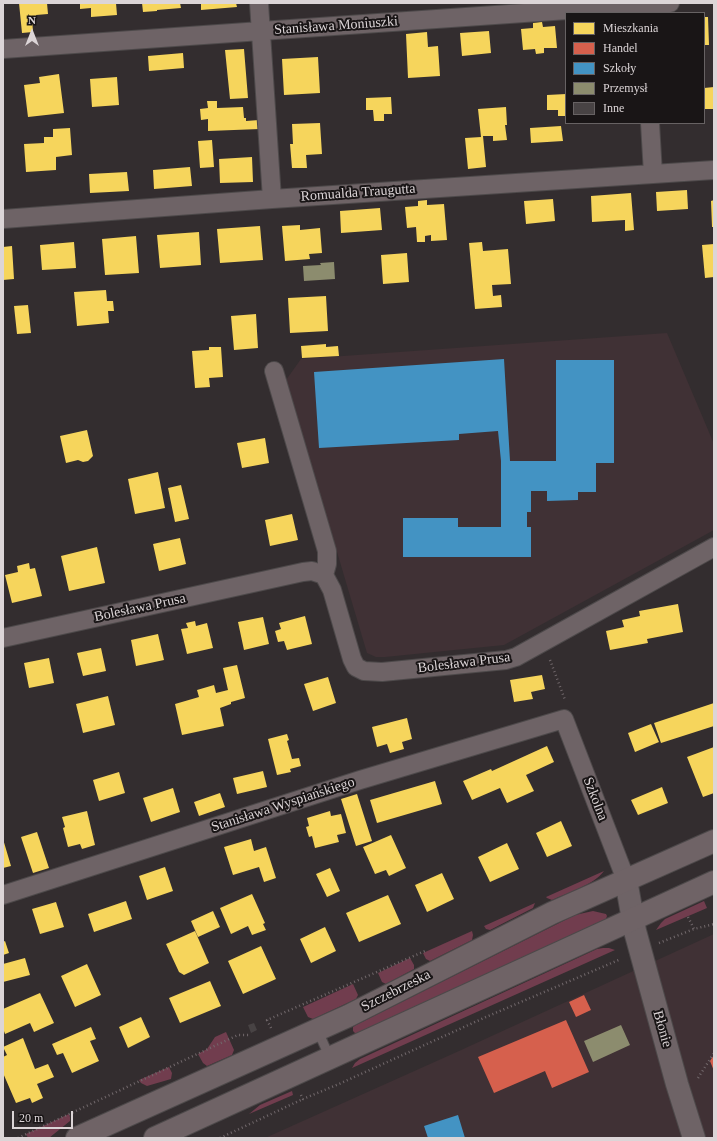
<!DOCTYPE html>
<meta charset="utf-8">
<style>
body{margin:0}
#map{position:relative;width:717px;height:1141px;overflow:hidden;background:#332d2f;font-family:"Times New Roman",serif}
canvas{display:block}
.frame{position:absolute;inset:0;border:4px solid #dcd5d7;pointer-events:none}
.legend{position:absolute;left:565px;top:12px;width:140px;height:112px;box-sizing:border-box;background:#191516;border:1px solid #676263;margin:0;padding:5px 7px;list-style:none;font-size:12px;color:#dcd5d7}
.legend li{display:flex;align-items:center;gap:8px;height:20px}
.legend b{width:20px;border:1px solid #676263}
.north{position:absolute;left:12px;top:12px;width:40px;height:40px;-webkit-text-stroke:3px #191516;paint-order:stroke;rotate:0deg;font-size:11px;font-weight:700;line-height:16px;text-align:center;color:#dcd5d7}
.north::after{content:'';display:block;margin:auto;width:14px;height:18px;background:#dcd5d7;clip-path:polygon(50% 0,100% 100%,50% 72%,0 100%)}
.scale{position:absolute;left:12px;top:1111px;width:61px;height:18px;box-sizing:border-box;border:2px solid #dcd5d7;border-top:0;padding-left:5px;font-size:12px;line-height:14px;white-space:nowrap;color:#dcd5d7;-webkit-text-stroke:3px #191516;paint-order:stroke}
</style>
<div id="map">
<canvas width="717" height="1141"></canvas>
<div class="frame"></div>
<ul class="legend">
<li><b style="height:11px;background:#f6d55c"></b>Mieszkania</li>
<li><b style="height:11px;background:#d6604d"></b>Handel</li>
<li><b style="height:11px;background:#4393c3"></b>Szkoły</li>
<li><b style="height:11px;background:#8c8c6e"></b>Przemysł</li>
<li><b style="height:11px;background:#484344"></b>Inne</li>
</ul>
<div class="north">N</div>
<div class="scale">20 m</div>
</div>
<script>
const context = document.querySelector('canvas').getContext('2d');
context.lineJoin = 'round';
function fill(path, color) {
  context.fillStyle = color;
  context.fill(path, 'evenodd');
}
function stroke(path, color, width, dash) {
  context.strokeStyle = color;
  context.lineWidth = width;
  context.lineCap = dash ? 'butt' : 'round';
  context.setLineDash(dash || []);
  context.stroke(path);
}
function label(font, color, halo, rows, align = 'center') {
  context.font = font + ' "Times New Roman",serif';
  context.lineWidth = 4;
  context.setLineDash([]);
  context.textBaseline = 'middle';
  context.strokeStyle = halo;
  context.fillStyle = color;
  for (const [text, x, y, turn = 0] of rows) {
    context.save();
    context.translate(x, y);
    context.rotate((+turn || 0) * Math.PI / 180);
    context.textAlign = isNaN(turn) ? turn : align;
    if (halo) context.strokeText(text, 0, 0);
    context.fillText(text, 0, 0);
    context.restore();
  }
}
fill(new Path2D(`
 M667,333L714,444V530L504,645L385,657H376L367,653L286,380L301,359Z
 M714,934V1138H265L459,1051Z`), '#403135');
fill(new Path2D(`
 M604,871C594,885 567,893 552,900L547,898L546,897Z
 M704,901L707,908L656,930L661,923L665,919Z
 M535,903L533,908L490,930L486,929L484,926Z
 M593,911L606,914L607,916L606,919L359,1033L356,1034L353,1031V1027L356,1025L575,915Z
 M472,931L473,935L472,940L430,961L426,959L423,953Z
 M603,948H609L615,950L352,1068L355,1063L360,1059L597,949Z
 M410,958L414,965V969L386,984L382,982L378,973Z
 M353,984L358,995L356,999L313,1019L308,1017L303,1007Z
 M226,1032L234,1050L232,1055L207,1066L203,1063L198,1054L207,1049L215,1037Z
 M169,1067L172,1073L171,1079L147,1086L141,1083L139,1080Z
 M292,1091L293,1095L249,1114L260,1105Z
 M69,1114L70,1117V1121L49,1138H28L26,1134Z`), '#713d4e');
fill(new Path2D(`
 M19,3H47L48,14L36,15L37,18H32L33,32L22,33Z
 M80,3H116L117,15L91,17V8L80,9Z
 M142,3H180L181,8L157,10V11L143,12Z
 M201,3H236L237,7L201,10Z
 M704,17H708L709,45H704Z
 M542,22L543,27L555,26L557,48H544V53L536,54L535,49L523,50L521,29L533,28V23Z
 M489,31L491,53L462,56L460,33Z
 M427,32L428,47L438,46L440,76L408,78L406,34Z
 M244,49L248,98L230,99L225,50Z
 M183,53L184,68L149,71L148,56Z
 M318,57L320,93L284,95L282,59Z
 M59,74L64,113L28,117L24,85L40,83L39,77Z
 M117,77L119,105L92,107L90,79Z
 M714,87V109H704V88Z
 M566,94V116H558V110H547V95Z
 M391,97L392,114H384V121H374L373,110H366V98Z
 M207,101H217V108L243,107L244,118H246V121L259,120L260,129L208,131V119L201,120L200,109L208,108Z
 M506,107L507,125H505L507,140L493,141V136H483L486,167L468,169L465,138L481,137L478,109Z
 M320,123L322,154L306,155L307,168H292L290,144H293L292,124Z
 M561,126L563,141L531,143L530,128Z
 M70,128L72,155L56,157V170L26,172L24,144L44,143V137H53V129Z
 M212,140L214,167L200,168L198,141Z
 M252,157L253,182L220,183L219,159Z
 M190,167L192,186L154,189L153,170Z
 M127,172L129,191L90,193L89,174Z
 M687,190L688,209L657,211L656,192Z
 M631,193L634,230L625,231V220L592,222L591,196Z
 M553,199L555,221L526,224L524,201Z
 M427,200V205L444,204L447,240L431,241V235L425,236V242H417L416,227L407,228L405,207L418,206V201Z
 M714,200V227H712L711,201Z
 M380,208L382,230L341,233L340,211Z
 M300,225V230L320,228L322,253L309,254L310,259L285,261L282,226Z
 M260,226L263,260L220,263L217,229Z
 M199,232L201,265L160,268L157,235Z
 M136,236L139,273L105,275L102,239Z
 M74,242L76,268L42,270L40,245Z
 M482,242L483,251L508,249L511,284L492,285L493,296L501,295L502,307L475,309L469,243Z
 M714,244V277L705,278L702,245Z
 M12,246L14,279L3,280V247Z
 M407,253L409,282L383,284L381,255Z
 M106,290L107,301H113L114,311H108L109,323L77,326L74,292Z
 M326,296L328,331L290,333L288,298Z
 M28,305L31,333L17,334L14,306Z
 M256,314L258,348L234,350L231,316Z
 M326,344V347L338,346L339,356L302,358L301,346Z
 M209,347H221L223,377L209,378L210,387L195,388L192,351L209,350Z
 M87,430L93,456L88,461L83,462L78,460L66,463L60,436Z
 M265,438L269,463L242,468L237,443Z
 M158,472L165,508L135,514L128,479Z
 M181,485L189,519L175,522L168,488Z
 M292,514L298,540L270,546L265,520Z
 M180,538L186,564L159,571L153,544Z
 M97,547L105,583L69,591L61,556Z
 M29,563L30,569L35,568L42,596L12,603L5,575L18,572L17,566Z
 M678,604L683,632L647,639L648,643L610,650L606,631L624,627L622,620L640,616L639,611Z
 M305,616L312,644L287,650L284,641L278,642L275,631L281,629L279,623Z
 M263,617L269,644L244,650L238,622Z
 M195,621L196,626L207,623L213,648L187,654L181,629L188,628L186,623Z
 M158,634L164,660L136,666L131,640Z
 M101,648L106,671L83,676L77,653Z
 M49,658L54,683L29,688L24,663Z
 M237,665L245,698L231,702V704L220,708L224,726L182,735L175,704L199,697L197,690L214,685L216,693L228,690L223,668Z
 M542,675L545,689L531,692L533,699L514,702L510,680Z
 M328,677L336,703L313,711L304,684Z
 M108,696L115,725L83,733L76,704Z
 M714,703V726L661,743L654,723Z
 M407,718L412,739L402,742L404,749L390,753L387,744L377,747L372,727Z
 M651,724L659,742L635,752L628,733Z
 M287,734L289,740L287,741L292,759L299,758L301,766L290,769L291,772L277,775L268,739Z
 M547,746L554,762L526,775L534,791L507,803L500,788L472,800L463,781L491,769L492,771Z
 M714,747V793L703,797L687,757Z
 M263,771L267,787L237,794L233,778Z
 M119,772L125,793L99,801L93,780Z
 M435,781L442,804L377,823L370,800Z
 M662,787L668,803L638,815L631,800Z
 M173,788L180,812L151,822L143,798Z
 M220,793L225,807L199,816L194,802Z
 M357,794L372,841L356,846L341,799Z
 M87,811L95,845L82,849L80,844L68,847L63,828L65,827L62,817Z
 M330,811L331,816L341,814L346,833L337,835L339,842L315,848L312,836L309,837L306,827L309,826L307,818Z
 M561,821L572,846L547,857L536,833Z
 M37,832L49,868L33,873L21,837Z
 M391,835L406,868L389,876L386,870L375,874L363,847Z
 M3,839L11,866L3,868Z
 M251,839L254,851L266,847L276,878L264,882L259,867L233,875L224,847Z
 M507,843L519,869L490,882L478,857Z
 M165,867L173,891L147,900L139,876Z
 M330,868L340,891L327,897L316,874Z
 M442,873L454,899L427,912L415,885Z
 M252,894L265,923L263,924L266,930L252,935L248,926L231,934L220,908Z
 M388,895L401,924L359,942L346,913Z
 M126,901L132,919L94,932L88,914Z
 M56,902L64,927L40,934L32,909Z
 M213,911L220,927L198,937L191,921Z
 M325,927L336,951L311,963L300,939Z
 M195,931L209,963L184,975L179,972L166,944Z
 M5,941L9,953L3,955V942Z
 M261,946L276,979L243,994L228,961Z
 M25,958L30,975L3,982V964Z
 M87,964L101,995L75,1007L61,976Z
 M210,981L221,1006L180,1023L169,998Z
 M40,993L54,1023L34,1032L30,1023L5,1034L3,1028V1009Z
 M141,1017L150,1037L128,1048L119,1027Z
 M91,1027L96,1039L90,1041L99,1061L72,1073L63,1053L57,1055L52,1044Z
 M23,1038L35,1069L48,1064L54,1077L37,1084L43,1098L32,1103L30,1098L16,1103L3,1073V1057L7,1055L3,1047Z`), '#f6d55c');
fill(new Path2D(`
 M584,995L591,1010L576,1017L569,1002Z
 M566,1020L589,1072L552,1088L545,1071L494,1093L478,1057Z
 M714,1055V1071L710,1061Z`), '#d6604d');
fill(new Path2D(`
 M504,359L510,461H556V360H614V463H596V492H578V500L547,501V491H531V512H527V527H531V557H403V518H458V527H501V461L498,431L459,434V440L319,448L314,372Z
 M458,1115L465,1138H428L424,1126Z`), '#4393c3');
fill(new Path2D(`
 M334,262L335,279L304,281L303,266L321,265L320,263Z
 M621,1025L630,1045L593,1062L584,1041Z`), '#8c8c6e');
fill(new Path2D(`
 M254,1023L257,1030L251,1033L248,1025Z`), '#484344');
const service = new Path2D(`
 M317,1029L330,1058`);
const minor = new Path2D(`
 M259,3L272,199
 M3,49L261,31L670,3
 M650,123L653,174
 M3,219L272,199L714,170
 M274,371L327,551V564L324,575L332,590L352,659L356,667L364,671L382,672L506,660L516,657L714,547
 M3,638L303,572L312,571L324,575
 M3,895L360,780L564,719L626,880`);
const tertiary = new Path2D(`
 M626,880L635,931L677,1084L694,1138`);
const primary = new Path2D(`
 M77,1138L348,1016L552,913L714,841
 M155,1138C342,1054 527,966 714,882`);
stroke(service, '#4d494a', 11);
stroke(minor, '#4d494a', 20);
stroke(tertiary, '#4d494a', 24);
stroke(primary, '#4d494a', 24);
stroke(new Path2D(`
 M550,660L565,700
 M688,917L694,929L714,924
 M659,943L694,929
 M271,1028L267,1020L425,951
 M698,1078L714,1053
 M301,1095L303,1099L339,1084L486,1017L621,959
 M18,1138L238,1035H251
 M220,1138L303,1099`), '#72696c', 2.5, [1, 3]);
stroke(service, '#6e6366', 9);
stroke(minor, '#6e6366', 18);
stroke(tertiary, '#6e6366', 22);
stroke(primary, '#6f6366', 22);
label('14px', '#dcd5d7', '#191516', [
 ["Stanisława Moniuszki",336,26,-4],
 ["Romualda Traugutta",358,193,-4],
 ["Bolesława Prusa",140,608,-12],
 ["Bolesława Prusa",464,663,-7],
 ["Szkolna",595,799,69],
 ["Stanisława Wyspiańskiego",283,805,-18],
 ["Szczebrzeska",396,991,-27],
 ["Błonie",662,1029,74]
]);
</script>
